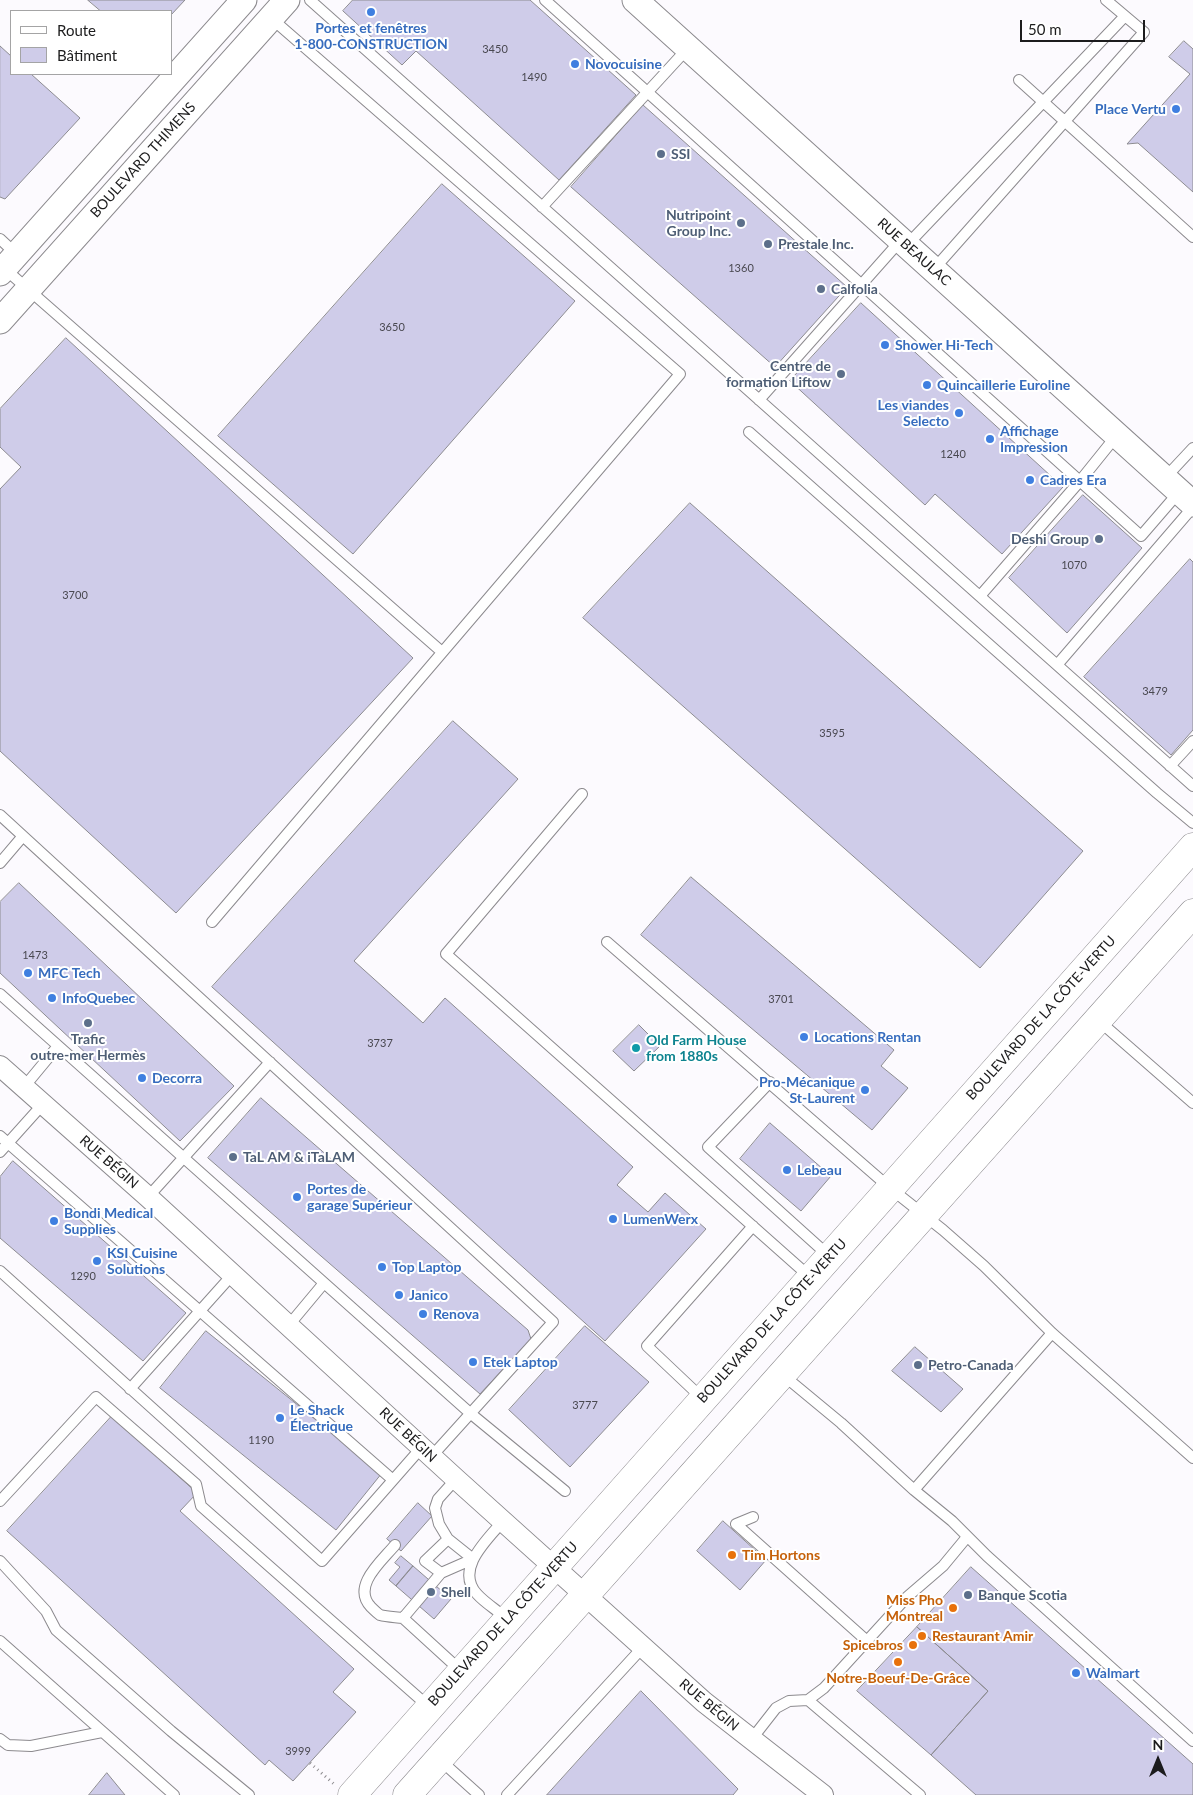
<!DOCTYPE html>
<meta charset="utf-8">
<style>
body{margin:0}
#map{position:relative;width:1193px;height:1795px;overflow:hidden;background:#fcfafe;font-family:Lato,sans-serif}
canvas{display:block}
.legend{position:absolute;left:10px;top:10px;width:162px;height:65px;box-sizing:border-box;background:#fff;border:1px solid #a4a4a5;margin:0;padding:6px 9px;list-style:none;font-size:15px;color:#1c1c1d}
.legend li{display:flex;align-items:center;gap:10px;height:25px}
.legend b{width:25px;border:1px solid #a4a4a5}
.north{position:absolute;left:1133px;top:1735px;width:50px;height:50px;-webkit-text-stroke:4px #fff;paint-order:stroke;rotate:0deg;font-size:14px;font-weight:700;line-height:20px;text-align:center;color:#1c1c1d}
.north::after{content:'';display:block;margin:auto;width:18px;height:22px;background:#1c1c1d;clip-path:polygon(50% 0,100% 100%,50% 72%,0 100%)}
.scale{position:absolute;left:1020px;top:20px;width:125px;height:22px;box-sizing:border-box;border:2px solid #1c1c1d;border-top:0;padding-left:6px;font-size:15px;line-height:18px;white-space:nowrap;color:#1c1c1d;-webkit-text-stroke:4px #fff;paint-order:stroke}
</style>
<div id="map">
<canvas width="1193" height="1795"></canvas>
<ul class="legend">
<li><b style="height:6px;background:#fff"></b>Route</li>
<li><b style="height:14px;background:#cfcce9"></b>Bâtiment</li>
</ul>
<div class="north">N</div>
<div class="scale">50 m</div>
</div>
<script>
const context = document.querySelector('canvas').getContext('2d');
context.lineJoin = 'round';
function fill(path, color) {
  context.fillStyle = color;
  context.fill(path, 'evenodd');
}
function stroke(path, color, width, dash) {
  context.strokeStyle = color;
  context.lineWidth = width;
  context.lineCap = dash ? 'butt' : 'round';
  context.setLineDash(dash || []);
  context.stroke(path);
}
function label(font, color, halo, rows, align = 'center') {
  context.font = font + ' Lato,sans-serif';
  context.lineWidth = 4;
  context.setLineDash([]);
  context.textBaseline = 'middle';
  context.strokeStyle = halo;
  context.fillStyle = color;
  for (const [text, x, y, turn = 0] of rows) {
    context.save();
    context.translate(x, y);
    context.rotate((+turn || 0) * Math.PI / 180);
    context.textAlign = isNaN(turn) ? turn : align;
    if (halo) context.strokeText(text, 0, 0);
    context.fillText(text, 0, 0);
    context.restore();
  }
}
const building = new Path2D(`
 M88,0H185L171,15V11H101Z
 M353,0H530L636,95L559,180L416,51L402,65L343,11Z
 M1184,41L1193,49V192L1138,143L1127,144L1190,74L1169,57Z
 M0,46L11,56V74H31L80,118L5,199L0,197Z
 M643,105L847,287L775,367L571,187Z
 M442,184L575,301L353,554L218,436Z
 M861,303L1063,487L1002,554L935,494L925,505L790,381Z
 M66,338L413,658L176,913L0,751V489L21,467L0,447V409Z
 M1083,495L1142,548L1067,633L1009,578Z
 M690,503L1083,851L980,968L583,618Z
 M1190,559L1193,562V730L1171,755L1084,677Z
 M453,721L518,779L354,961L423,1023L445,998L633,1167L617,1185L648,1212L665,1193L706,1229L605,1341L212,987Z
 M691,877L894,1050L881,1066L908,1088L872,1130L641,935Z
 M19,883L234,1086L180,1141L0,973V902Z
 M639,1025L660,1046L634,1071L613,1051Z
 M261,1098L528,1330L531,1339L480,1394L208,1158Z
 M770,1123L831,1176L801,1211L740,1159Z
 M13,1161L186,1313L143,1361L0,1238V1177Z
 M585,1326L649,1382L570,1467L509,1410Z
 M206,1331L382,1473L336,1530L160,1388Z
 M915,1347L963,1389L941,1412L892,1371Z
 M112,1416L197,1493L180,1511L354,1669L333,1692L356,1712L293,1781L269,1760L265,1765L7,1531Z
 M418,1503L432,1516L401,1551L387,1539Z
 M723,1521L766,1560L740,1590L697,1551Z
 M401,1556L413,1566L396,1586L389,1580L400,1567L395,1563Z
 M413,1566L451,1599L434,1619L396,1586Z
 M971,1567L1193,1764V1795H976L931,1755L988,1691L917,1627Z
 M917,1627L988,1691L931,1755L857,1691Z
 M641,1691L738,1789L733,1795H547Z
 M107,1773L125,1795H89Z`);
fill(building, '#cfcce9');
stroke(building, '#8d8c91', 1);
const service = new Path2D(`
 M310,0L1193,786
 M545,0L1141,536L1179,492
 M1019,80L1193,237
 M542,207L688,48
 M0,239L16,254
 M907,245L1125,16
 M5,269L442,652
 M934,269L1144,32L1106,0
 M759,400L901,240
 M749,432L1157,793L1193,823
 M1165,478L1193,448
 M980,596L1080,481L1117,435
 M1057,665L1193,507
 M1170,766L1193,741
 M582,794L446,954L810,1277
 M0,815L553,1322L432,1456
 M0,863L23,836
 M212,922L680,374L271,18
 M607,942L890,1188L943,1230L984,1266L1052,1333L1193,1458
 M0,994L470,1413L565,1491
 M1098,1020L1193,1103
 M770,1082L708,1147L829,1256
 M24,1087L58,1046
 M0,1136L393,1480
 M0,1152L43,1104
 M148,1197L270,1062
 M0,1271L322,1561L422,1447
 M289,1325L324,1283
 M783,1375L841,1423L914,1490L952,1521L987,1556L1193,1741
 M130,1389L233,1274
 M703,1399L647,1346L753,1226
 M456,1479L438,1499L435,1508L439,1524L448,1539L473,1559L441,1573L403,1618L461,1671
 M914,1490L1052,1333
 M0,1501L96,1397L196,1484L201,1506L428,1706
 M753,1517L736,1524L867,1641
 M503,1521C488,1539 454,1569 477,1594C485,1603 497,1610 507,1619
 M395,1545C382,1561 351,1586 371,1607C374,1610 377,1613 380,1615C387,1617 396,1617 403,1618
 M0,1561L46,1611L56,1630L171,1731L249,1795
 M441,1573L425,1561L448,1539
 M0,1641L174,1795
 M808,1700L920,1795
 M0,1739L8,1745L31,1746L102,1732
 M751,1740L776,1708L789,1701L808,1700L824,1688L907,1597L943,1566L967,1537
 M439,1759L479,1795
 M507,1795L643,1647`);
const minor = new Path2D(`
 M0,1066L148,1197L456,1479L704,1702L823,1795`);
const tertiary = new Path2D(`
 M635,0L1193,504
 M0,273L244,0
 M0,321L287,0`);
const secondary = new Path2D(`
 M352,1795L1193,847
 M407,1795L1193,913`);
stroke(service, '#8c8a8e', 12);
stroke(minor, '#8c8a8e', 22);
stroke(tertiary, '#8c8a8e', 27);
stroke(secondary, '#8c8a8e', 29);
stroke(new Path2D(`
 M310,1763L334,1784`), '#8c8b8e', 3, [1, 4]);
stroke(service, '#fff', 10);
stroke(minor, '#fff', 20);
stroke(tertiary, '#fff', 25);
stroke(secondary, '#fff', 28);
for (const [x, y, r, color] of [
 [371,12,5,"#3f7fe0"],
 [575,64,5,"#3f7fe0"],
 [1176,109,5,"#3f7fe0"],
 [661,154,5,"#5c6f8a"],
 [741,223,5,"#5c6f8a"],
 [768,244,5,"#5c6f8a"],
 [821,289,5,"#5c6f8a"],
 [885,345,5,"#3f7fe0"],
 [841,374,5,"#5c6f8a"],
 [927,385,5,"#3f7fe0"],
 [959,413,5,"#3f7fe0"],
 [990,439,5,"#3f7fe0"],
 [1030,480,5,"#3f7fe0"],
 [1099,539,5,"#5c6f8a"],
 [28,973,5,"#3f7fe0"],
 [52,998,5,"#3f7fe0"],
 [88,1023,5,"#5c6f8a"],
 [804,1037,5,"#3f7fe0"],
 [636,1048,5,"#0f9aa8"],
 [142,1078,5,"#3f7fe0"],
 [865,1090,5,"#3f7fe0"],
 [233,1157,5,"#5c6f8a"],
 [787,1170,5,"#3f7fe0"],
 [297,1197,5,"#3f7fe0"],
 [613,1219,5,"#3f7fe0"],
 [54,1221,5,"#3f7fe0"],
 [97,1261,5,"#3f7fe0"],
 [382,1267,5,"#3f7fe0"],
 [399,1295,5,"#3f7fe0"],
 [423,1314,5,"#3f7fe0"],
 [473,1362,5,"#3f7fe0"],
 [918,1365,5,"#5c6f8a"],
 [280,1418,5,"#3f7fe0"],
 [732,1555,5,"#e8710a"],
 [431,1592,5,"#5c6f8a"],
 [968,1595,5,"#5c6f8a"],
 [953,1608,5,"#e8710a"],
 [922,1636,5,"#e8710a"],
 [913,1645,5,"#e8710a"],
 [898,1662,5,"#e8710a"],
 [1076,1673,5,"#3f7fe0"]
]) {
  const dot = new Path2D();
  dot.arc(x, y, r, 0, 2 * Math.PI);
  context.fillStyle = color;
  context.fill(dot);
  stroke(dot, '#fff', 2);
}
label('11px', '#494850', null, [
 ["3450",495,49],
 ["1490",534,77],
 ["1360",741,268],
 ["3650",392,327],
 ["1240",953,454],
 ["1070",1074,565],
 ["3700",75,595],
 ["3479",1155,691],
 ["3595",832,733],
 ["1473",35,955],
 ["3701",781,999],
 ["3737",380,1043],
 ["1290",83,1276],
 ["3777",585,1405],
 ["1190",261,1440],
 ["3999",298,1751]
]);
label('bold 14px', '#366cbe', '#fff', [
 ["Portes et fenêtres",371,28,"center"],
 ["1-800-CONSTRUCTION",371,44,"center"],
 ["Novocuisine",585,64],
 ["Place Vertu",1166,109,"right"],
 ["Shower Hi-Tech",895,345],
 ["Quincaillerie Euroline",937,385],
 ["Les viandes",949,405,"right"],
 ["Selecto",949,421,"right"],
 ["Affichage",1000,431],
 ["Impression",1000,447],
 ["Cadres Era",1040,480],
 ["MFC Tech",38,973],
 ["InfoQuebec",62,998],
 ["Locations Rentan",814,1037],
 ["Decorra",152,1078],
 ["Pro-Mécanique",855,1082,"right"],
 ["St-Laurent",855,1098,"right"],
 ["Lebeau",797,1170],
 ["Portes de",307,1189],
 ["garage Supérieur",307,1205],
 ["Bondi Medical",64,1213],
 ["Supplies",64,1229],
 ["LumenWerx",623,1219],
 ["KSI Cuisine",107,1253],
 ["Solutions",107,1269],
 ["Top Laptop",392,1267],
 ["Janico",409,1295],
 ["Renova",433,1314],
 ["Etek Laptop",483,1362],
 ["Le Shack",290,1410],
 ["Électrique",290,1426],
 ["Walmart",1086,1673]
], 'left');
label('bold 14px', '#4e5e75', '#fff', [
 ["SSI",671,154],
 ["Nutripoint",731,215,"right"],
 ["Group Inc.",731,231,"right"],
 ["Prestale Inc.",778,244],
 ["Calfolia",831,289],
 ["Centre de",831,366,"right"],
 ["formation Liftow",831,382,"right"],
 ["Deshi Group",1089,539,"right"],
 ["Trafic",88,1039,"center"],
 ["outre-mer Hermès",88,1055,"center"],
 ["TaL AM & iTaLAM",243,1157],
 ["Petro-Canada",928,1365],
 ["Shell",441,1592],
 ["Banque Scotia",978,1595]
], 'left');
label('14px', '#1c1c1d', '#fff', [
 ["BOULEVARD THIMENS",143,160,-48],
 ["RUE BEAULAC",914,252,42],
 ["BOULEVARD DE LA CÔTE-VERTU",1041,1018,-48],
 ["RUE BÉGIN",109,1162,41],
 ["BOULEVARD DE LA CÔTE-VERTU",772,1321,-48],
 ["RUE BÉGIN",408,1435,43],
 ["BOULEVARD DE LA CÔTE-VERTU",503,1624,-48],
 ["RUE BÉGIN",709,1705,40]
]);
label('bold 14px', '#0d838f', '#fff', [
 ["Old Farm House",646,1040],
 ["from 1880s",646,1056]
], 'left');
label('bold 14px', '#c56008', '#fff', [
 ["Tim Hortons",742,1555],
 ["Miss Pho",943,1600,"right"],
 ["Montreal",943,1616,"right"],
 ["Restaurant Amir",932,1636],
 ["Spicebros",903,1645,"right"],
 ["Notre-Boeuf-De-Grâce",898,1678,"center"]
], 'left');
</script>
